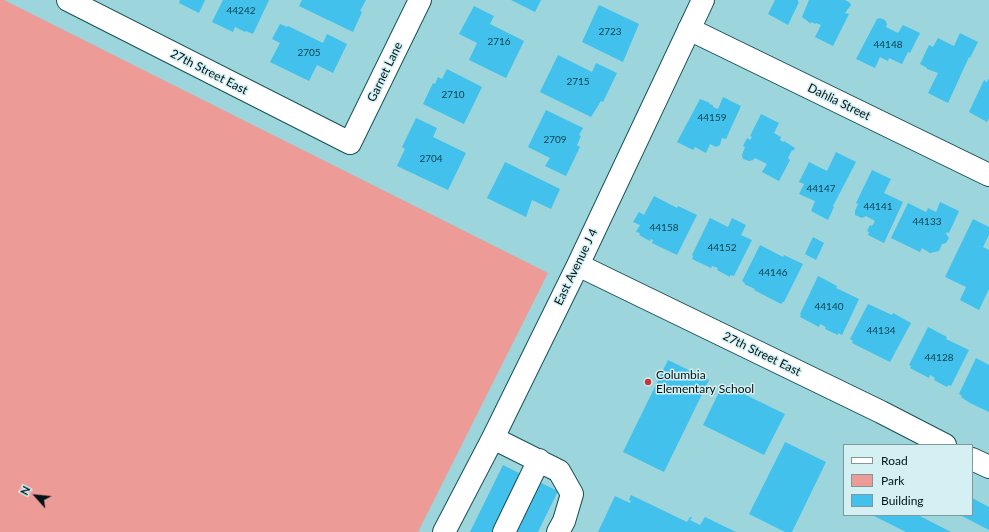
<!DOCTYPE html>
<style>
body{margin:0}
#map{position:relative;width:989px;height:532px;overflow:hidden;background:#9cd5db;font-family:Lato,sans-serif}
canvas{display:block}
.legend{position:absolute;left:843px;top:444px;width:130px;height:72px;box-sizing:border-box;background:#d4f0f3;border:1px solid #7f989b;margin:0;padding:5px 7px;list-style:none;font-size:12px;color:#001316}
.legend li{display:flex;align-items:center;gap:8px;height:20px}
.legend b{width:20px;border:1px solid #7f989b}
.north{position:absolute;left:16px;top:476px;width:40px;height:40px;-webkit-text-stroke:3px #d4f0f3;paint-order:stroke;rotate:297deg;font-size:11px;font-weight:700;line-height:16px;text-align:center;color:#001316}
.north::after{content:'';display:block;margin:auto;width:14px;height:18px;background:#001316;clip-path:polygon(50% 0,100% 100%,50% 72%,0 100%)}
</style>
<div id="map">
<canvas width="989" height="532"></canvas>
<ul class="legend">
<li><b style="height:5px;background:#fff"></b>Road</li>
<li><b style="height:11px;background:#ed9b96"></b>Park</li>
<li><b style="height:11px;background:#41c1eb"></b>Building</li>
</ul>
<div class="north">N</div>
</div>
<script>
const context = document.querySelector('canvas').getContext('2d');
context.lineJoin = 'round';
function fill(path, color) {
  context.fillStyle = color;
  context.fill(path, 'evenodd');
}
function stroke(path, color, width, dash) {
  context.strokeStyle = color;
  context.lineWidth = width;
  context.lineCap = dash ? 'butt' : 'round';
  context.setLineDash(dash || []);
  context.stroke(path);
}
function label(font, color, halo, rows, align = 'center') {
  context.font = font + ' Lato,sans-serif';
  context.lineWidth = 3;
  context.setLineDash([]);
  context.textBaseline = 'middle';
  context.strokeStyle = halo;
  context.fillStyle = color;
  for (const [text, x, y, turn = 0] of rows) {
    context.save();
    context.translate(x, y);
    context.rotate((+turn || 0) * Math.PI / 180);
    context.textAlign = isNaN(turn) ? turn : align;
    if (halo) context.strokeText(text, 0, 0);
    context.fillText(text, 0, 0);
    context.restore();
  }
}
fill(new Path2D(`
 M0,0H4L548,273L418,532H0Z`), '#ed9b96');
fill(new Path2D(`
 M180,0H205L199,13L179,3Z
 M223,0H269L253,34L246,31L245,32L235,27L233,32L212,22Z
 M302,0H366L360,11L362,12L353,32L299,6Z
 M511,0H541L535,12Z
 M775,0H798V2H799L788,25L768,14Z
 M809,0H845L849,2L851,5L845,13L849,14L833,46L815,37L821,25L816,23V24L811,22V24L802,17Z
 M599,5L639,24L623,62L582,42Z
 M474,6L494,16L490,24L524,41L506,78L469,60L477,43L459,34Z
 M880,18L885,20L887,24L886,27L898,33L903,25L920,33L910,53L908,52L902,64L889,58L888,61L880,57L875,68L856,59L877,19Z
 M280,24L287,27L288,26L323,43L327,34L347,44L333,73L317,65L309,81L270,62L280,43L272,39Z
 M960,33L978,42L970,58L969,57L948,103L928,93L938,73L927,69V68L920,64L929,45L933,47L938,38L954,46Z
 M558,55L592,72L596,63L617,73L603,102L601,101L591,117L540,92Z
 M447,69L482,87L464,124L423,104L433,83L435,84L438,77L442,79Z
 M989,78V118L987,122L969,112L984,80L987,82Z
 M723,97L741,106L726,139L722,138L720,145L716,147L710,144L706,153L695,147L693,150L677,142L700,99L710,103L709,104L713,105V107L718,109Z
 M546,110L583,128L579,135L581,136L577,145L580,147L566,176L545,166L550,158L528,147Z
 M761,114L779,123L774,133L781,137L780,140L783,142L784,141L795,148L793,151L792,150L788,158L790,160L779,181L762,172L767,164L755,158L753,160L749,161L743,159L742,155L745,147L743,146L747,138L750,140L752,137L750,136Z
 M416,118L437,128L433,137L466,153L448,190L397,166L405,149L402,147Z
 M836,152L856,162L833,206L834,207L828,220L811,211L815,201L799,194L804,184L799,182L809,162L827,171Z
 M505,162L560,189L551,209L532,200L526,217L487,198Z
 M872,170L891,179L884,193L903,202L884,243L868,235L869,232L867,231L870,225L872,226L875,221L866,216L862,218L855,215V211L858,204L856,203Z
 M654,196L677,208L678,206L697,215L677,255L652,243L653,240L651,239L650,241L639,235L640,233L636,232L640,225L633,222L639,212L644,215Z
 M940,202L959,211L949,233L947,232L946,234L949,238L946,243L942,244L939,251L930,253L922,248L920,252L891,238L908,203L926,212L928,208L936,212Z
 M710,218L728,227L732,218L746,225L741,235L752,240L734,276L730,275V277L717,270L718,268L712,266L711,268L692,259L693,256L692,255Z
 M973,219L989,227V235L983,247L989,250V289L979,310L960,300L966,287L945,277Z
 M813,237L824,243L816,260L805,254Z
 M760,245L783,257L784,255L803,264L784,302H783L781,304L754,290L755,289L744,284L745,283L742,281Z
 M818,276L837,286L836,288L859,299L842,335L838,333V335L825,329L826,327L820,324L819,327L800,317L801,315L800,314Z
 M868,304L892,315L893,313L911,323L890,362L852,343L853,341L850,339Z
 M928,327L947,337L946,339L969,350L951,386L948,385L947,387L934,380L935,378L930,375L929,378L910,368L911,366L909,365Z
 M976,358L989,365V412L970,403L961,397L962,396L959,394Z
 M668,360L709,380L664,472L623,452Z
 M723,384L785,414L764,455L703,425Z
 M785,442L826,462L792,532H785L749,514Z
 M503,465L521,474L493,532H470Z
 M539,482L558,491L538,532H515Z
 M631,495L687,522L690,517H692L690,520L700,525L705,517L736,532H598L615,496L630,503L631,501L629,500Z
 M972,498L989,507V530L960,515H972Z
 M872,515H918L951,532H906Z`), '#41c1eb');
const minor = new Path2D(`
 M68,0L350,143L420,0
 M689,29L989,175
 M578,265L881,412L945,445
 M493,438L559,471L572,494L564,521L558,532
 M972,459L989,467
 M444,532L493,438L578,265L703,0
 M504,532L539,460`);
stroke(minor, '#175157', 24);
stroke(minor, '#fff', 22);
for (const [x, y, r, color] of [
 [648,382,4,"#c6373a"]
]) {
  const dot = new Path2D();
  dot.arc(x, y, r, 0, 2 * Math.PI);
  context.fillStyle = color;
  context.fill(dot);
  stroke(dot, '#d4f0f3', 1.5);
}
label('10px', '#103e4b', null, [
 ["44242",241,11],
 ["2723",610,32],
 ["2716",499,42],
 ["44148",888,45],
 ["2705",309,53],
 ["2715",578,82],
 ["2710",453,95],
 ["44159",712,118],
 ["2709",555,140],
 ["2704",431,159],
 ["44147",821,189],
 ["44141",878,207],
 ["44133",927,222],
 ["44158",664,228],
 ["44152",722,248],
 ["44146",773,273],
 ["44140",829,307],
 ["44134",881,331],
 ["44128",939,358]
]);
label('12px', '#001316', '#d4f0f3', [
 ["27th Street East",209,72,27],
 ["Garnet Lane",385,72,-64],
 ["Dahlia Street",839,102,26],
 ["East Avenue J 4",576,267,-64],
 ["27th Street East",762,354,26]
]);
label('12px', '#001316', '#d4f0f3', [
 ["Columbia",656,375],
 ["Elementary School",656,389]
], 'left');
</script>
